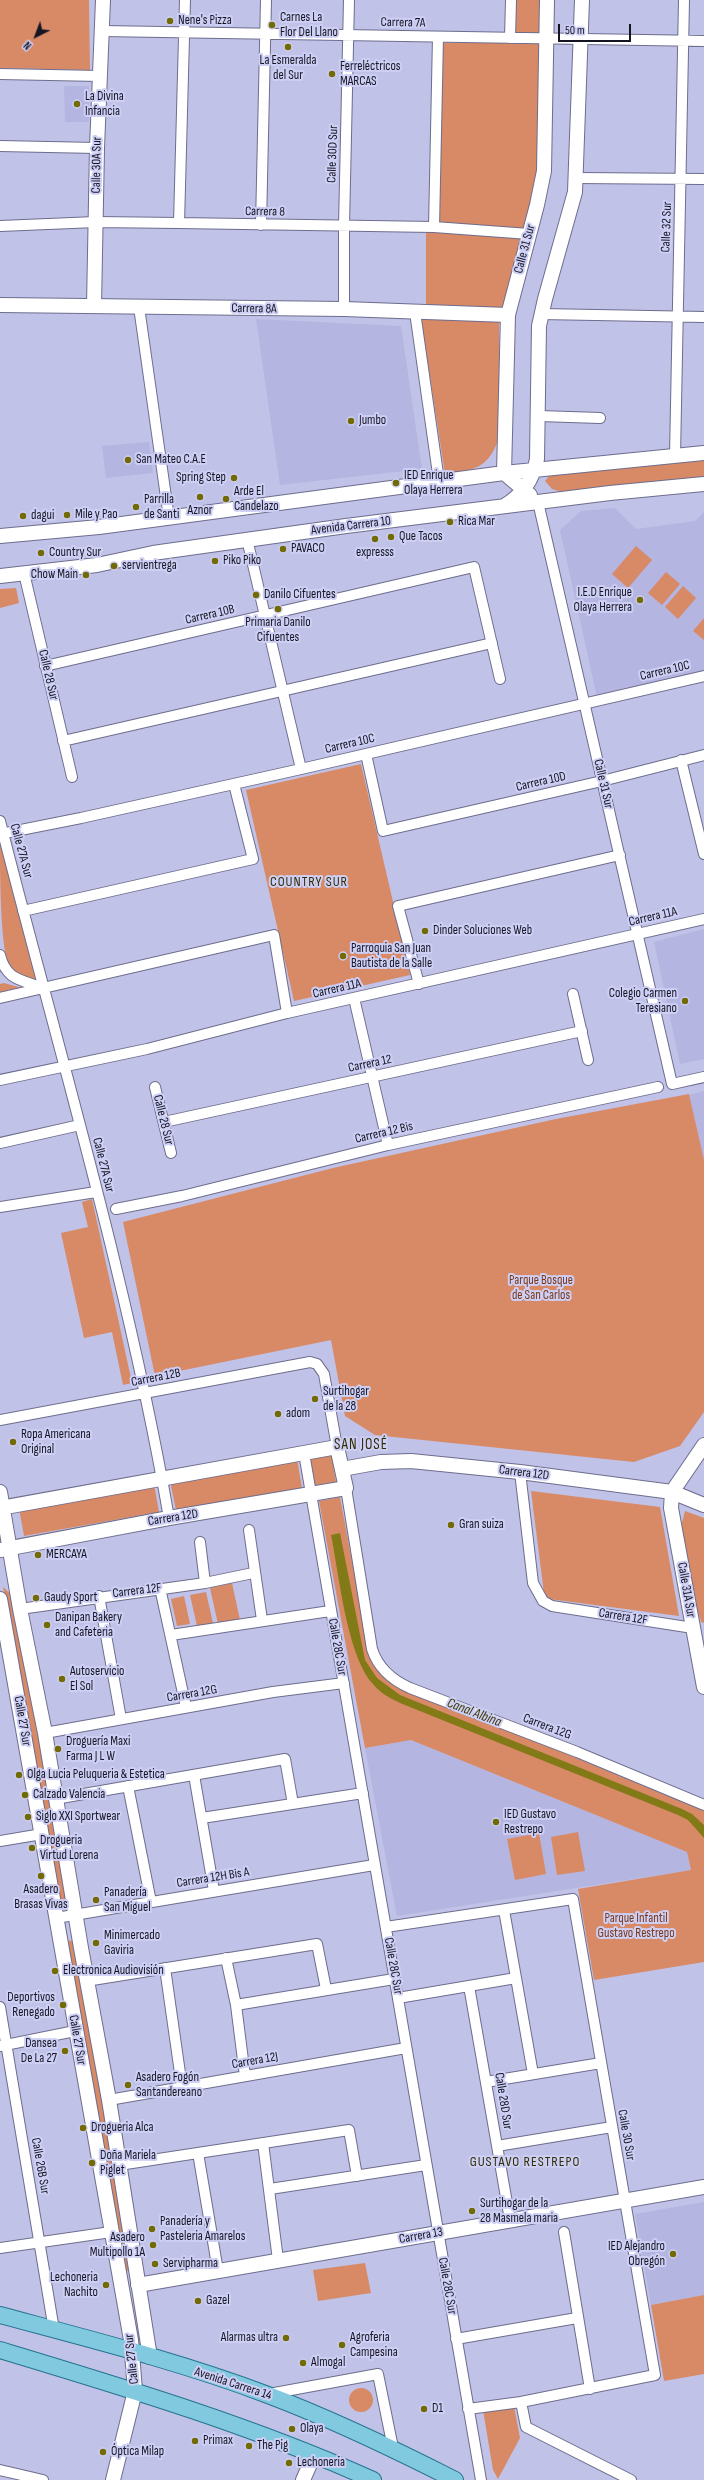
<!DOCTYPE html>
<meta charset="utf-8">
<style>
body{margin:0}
#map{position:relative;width:704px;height:2480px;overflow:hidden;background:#c1c2e7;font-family:"Sofia Sans Condensed",sans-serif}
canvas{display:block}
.north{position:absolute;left:16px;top:16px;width:40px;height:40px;-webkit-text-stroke:3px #cecff5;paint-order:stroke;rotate:222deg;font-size:11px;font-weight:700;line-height:16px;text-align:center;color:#151522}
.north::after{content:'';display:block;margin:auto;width:14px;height:18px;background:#151522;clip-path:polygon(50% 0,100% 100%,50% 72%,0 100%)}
.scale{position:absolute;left:558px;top:24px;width:73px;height:18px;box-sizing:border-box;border:2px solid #151522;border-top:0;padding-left:5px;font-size:12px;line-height:14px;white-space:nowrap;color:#151522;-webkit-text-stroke:3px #cecff5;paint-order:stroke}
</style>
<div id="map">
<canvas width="704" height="2480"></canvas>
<div class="north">N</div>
<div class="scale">50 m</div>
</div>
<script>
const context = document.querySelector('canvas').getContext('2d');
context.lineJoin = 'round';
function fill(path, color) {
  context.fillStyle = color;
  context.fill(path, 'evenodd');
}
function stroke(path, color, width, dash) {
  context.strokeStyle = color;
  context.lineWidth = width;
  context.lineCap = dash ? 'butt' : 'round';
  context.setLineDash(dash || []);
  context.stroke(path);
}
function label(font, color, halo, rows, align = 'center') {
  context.font = font + ' "Sofia Sans Condensed",sans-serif';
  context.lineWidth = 4;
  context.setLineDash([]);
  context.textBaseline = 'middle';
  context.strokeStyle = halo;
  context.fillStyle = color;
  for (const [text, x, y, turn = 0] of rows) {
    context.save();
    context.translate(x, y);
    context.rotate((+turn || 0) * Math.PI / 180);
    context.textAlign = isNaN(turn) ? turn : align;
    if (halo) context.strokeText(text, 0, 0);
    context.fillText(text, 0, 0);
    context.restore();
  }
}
fill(new Path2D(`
 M64,86H89V122H65Z
 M256,319L401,326L422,469L280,485Z
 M149,442L153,473L106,478L102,446Z
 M615,508L636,529L695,521L704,512V671L597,697L560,530L581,511Z
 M704,929V1059L680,1064L654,942Z
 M704,1091V1160L689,1095Z
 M411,1740L687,1852L691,1870L397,1916L365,1748Z
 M704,2202V2295L651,2305L635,2214Z`), '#b5b5e1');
fill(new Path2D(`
 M0,0H89L90,70L0,68Z
 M514,0H540L537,168L535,189L499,320V438C488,469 474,470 445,474L421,319L426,318V232H437L440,43H513Z
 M704,460V478L562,492L552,489L545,481L549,476Z
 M636,546L652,560L628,588L612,574Z
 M666,572L680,584L662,605L648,593Z
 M683,586L696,598L678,619L665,607Z
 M16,588L19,603L0,608V589Z
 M704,618V640L693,631Z
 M361,764L410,975L294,1001L246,790Z
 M0,840L37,979C26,979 14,975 8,965C0,939 0,871 0,840Z
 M4,983L29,990L0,995V984Z
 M689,1094L704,1160V1412L680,1446L634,1462L375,1435L345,1416L331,1340L155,1376L123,1222L333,1168L556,1119Z
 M92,1199L132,1383L123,1385L112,1332L84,1338L61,1233L88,1227L82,1202Z
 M331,1453L336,1482L315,1485L310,1457Z
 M297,1459L302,1488L176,1510L170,1481Z
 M154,1484L159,1512L24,1536L19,1508Z
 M531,1491L660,1507L679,1616L549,1599L544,1593Z
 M340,1497L369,1653C377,1670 386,1679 401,1689L528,1738L704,1811V1962L594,1980L578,1889L691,1870L687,1852L411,1740L365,1748L319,1501Z
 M685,1511L704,1518V1623L701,1622L678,1538Z
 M232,1583L240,1620L218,1624L210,1588Z
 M3,1587L15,1598L67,1899L58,1900Z
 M206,1592L213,1623L197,1626L190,1595Z
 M184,1596L190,1624L177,1626L171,1599Z
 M578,1832L585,1871L557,1875L551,1837Z
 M539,1833L546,1874L515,1880L507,1839Z
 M74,1940L132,2270L122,2272L64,1942Z
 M365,2263L371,2293L318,2301L313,2270Z
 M704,2295V2374L664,2381L651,2305Z
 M349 2400a12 12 0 1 1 24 0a12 12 0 1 1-24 0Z
 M514,2406L520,2438L498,2479L493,2470L483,2410Z`), '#d88966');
fill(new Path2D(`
 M340,1533L365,1660L377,1678L400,1695L682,1809L692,1814L704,1825V1838L688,1820L678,1815L400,1703C390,1698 380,1693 373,1684C347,1656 339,1574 331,1535Z`), '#827a17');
const street = new Path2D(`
 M102,31L704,41
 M510,38L511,0
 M0,74L100,76
 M0,146L97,148
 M577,178L704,179
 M179,223L185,0
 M261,225L266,0
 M0,226L96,222L179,223L434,227L529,234
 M434,227L438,37
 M139,307L169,518
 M344,309V226L349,0
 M415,312L439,481
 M541,314L704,317
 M539,416L600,418
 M675,456L684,0
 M538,502L672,1084L704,1077
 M247,539L301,769
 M24,573L72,777
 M45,666L474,567L500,679
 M63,741L492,643
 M366,754L383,831L602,781L704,755
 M681,760L704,854
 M0,821C59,1053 128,1282 169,1518
 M0,834L81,818L301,769L704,676
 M23,911L253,859L234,784
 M0,955C6,980 21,980 44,988
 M419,984L398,906L620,855
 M573,994L588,1060
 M0,998L274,935L287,1013
 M354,998L388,1145
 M0,1080L147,1049L287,1013L704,919
 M155,1087L171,1153
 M164,1122L582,1031
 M0,1143L80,1125
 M0,1207L96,1192
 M116,1209L182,1196L388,1145L658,1087
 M0,1420L310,1362L317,1364L324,1374L337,1447
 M304,1453L481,2480
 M520,1472L533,1583L543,1601L552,1606L693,1628
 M346,1488L372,1649C378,1668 392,1680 410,1688L577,1752L704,1805
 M249,1530L262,1620
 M200,1542L205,1583
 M160,1588L186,1707
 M99,1596L121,1719
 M20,1609L205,1583L253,1573
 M171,1635L330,1611
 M45,1733L273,1692L344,1683
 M194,1775L214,1891
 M128,1786L151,1902
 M55,1799L285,1759L293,1804
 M202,1818L363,1793
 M0,1841L42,1834
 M504,1910L533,2074
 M56,1918L374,1865
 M386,1927L573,1899L655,2375L521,2402L468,2409
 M226,1958L236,2005L245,2076
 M165,1968L182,2087
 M86,1981L317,1944L326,1989
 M469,1986L510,2220
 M398,1998L516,1978
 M236,2005L394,1979
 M0,2007L54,2330
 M0,2046L75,2031
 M486,2082L601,2063
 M109,2100L406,2048
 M263,2143L278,2260
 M497,2146L612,2127
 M198,2153L218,2271
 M119,2165L349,2130L357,2176
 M270,2189L426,2165
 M564,2232L590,2389
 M0,2248L111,2232
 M456,2339L577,2318
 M269,2394L378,2374L393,2448
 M521,2402L526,2427L631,2480
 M0,2470L43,2480`);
const secondary = new Path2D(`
 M0,305L344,309L508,315
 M94,306L97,148L103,0
 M530,495L504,473L508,315L537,205L544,171L547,0
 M504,506C523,495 533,479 537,459L539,326L545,299L575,192L582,0
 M0,536L99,527L504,473L704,453
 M0,576L97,565L153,553L346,526L610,493L704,484
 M342,1469L381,1462L411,1461L520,1472L672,1492L704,1505
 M0,1492L20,1609L45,1733L81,1948L109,2100L150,2357
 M672,1492L671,1508L704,1687
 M672,1492L704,1445
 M0,1508L337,1447L346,1488L169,1518L0,1550
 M0,1599L131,2340L135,2391L113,2480
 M138,2285L704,2187
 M303,2480L314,2455`);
const primary = new Path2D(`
 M0,2315C89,2339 181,2362 268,2395C332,2419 394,2449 455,2480
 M0,2350C126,2388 253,2426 373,2480`);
stroke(street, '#6d6d8e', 12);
stroke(secondary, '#6d6d8e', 16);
stroke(primary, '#25738f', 18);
stroke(street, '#fff', 10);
stroke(secondary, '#fff', 14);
stroke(primary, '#81c9df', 16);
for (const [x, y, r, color] of [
 [170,21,4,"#726a03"],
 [272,25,4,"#726a03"],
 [288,47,4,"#726a03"],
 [332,74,4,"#726a03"],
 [77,104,4,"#726a03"],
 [351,421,4,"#726a03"],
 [128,460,4,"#726a03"],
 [234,478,4,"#726a03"],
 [396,483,4,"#726a03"],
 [200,497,4,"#726a03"],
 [226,499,4,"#726a03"],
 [136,507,4,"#726a03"],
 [67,515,4,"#726a03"],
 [23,516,4,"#726a03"],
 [450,522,4,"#726a03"],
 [391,537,4,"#726a03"],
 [375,539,4,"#726a03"],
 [283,549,4,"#726a03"],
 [41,553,4,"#726a03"],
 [215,561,4,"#726a03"],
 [114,566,4,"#726a03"],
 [86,575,4,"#726a03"],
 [256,595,4,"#726a03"],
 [640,600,4,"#726a03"],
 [278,609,4,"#726a03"],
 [425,931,4,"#726a03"],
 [343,956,4,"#726a03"],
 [685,1001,4,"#726a03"],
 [315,1399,4,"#726a03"],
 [278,1414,4,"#726a03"],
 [13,1442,4,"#726a03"],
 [451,1525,4,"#726a03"],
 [38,1555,4,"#726a03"],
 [36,1598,4,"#726a03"],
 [47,1625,4,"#726a03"],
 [62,1679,4,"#726a03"],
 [58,1749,4,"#726a03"],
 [19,1775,4,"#726a03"],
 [25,1795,4,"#726a03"],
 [28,1817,4,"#726a03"],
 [496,1822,4,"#726a03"],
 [32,1848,4,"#726a03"],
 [41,1876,4,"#726a03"],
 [96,1900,4,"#726a03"],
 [96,1943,4,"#726a03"],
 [55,1971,4,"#726a03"],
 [63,2005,4,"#726a03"],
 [65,2051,4,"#726a03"],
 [128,2085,4,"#726a03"],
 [83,2128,4,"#726a03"],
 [92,2163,4,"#726a03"],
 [472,2211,4,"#726a03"],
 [152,2229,4,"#726a03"],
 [153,2245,4,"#726a03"],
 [673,2254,4,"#726a03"],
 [155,2264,4,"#726a03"],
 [106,2285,4,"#726a03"],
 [198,2301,4,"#726a03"],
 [286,2338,4,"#726a03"],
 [342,2345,4,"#726a03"],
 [303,2363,4,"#726a03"],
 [424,2409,4,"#726a03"],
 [292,2429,4,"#726a03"],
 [195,2441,4,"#726a03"],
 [249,2446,4,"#726a03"],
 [103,2452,4,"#726a03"],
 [289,2463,4,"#726a03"]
]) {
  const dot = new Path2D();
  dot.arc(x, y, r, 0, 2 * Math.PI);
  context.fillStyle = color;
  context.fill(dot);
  stroke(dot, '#cecff5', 1.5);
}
label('13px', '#151522', '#cecff5', [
 ["Carnes La",280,18],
 ["Flor Del Llano",280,33],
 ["Nene's Pizza",178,21],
 ["La Esmeralda",288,61,"center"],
 ["del Sur",288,76,"center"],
 ["Ferreléctricos",340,67],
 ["MARCAS",340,82],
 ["La Divina",85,97],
 ["Infancia",85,112],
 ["Jumbo",359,421],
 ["San Mateo C.A.E",136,460],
 ["IED Enrique",404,476],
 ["Olaya Herrera",404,491],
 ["Spring Step",226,478,"right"],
 ["Arde El",234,492],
 ["Candelazo",234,507],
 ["Parrilla",144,500],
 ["de Santi",144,515],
 ["Aznor",200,511,"center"],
 ["Mile y Pao",75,515],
 ["dagui",31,516],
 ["Rica Mar",458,522],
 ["Que Tacos",399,537],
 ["PAVACO",291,549],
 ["Country Sur",49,553],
 ["expresss",375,553,"center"],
 ["Piko Piko",223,561],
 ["servientrega",122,566],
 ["Chow Main",78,575,"right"],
 ["I.E.D Enrique",632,593,"right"],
 ["Olaya Herrera",632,608,"right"],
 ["Danilo Cifuentes",264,595],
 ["Primaria Danilo",278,623,"center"],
 ["Cifuentes",278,638,"center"],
 ["Dinder Soluciones Web",433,931],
 ["Parroquia San Juan",351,949],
 ["Bautista de la Salle",351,964],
 ["Colegio Carmen",677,994,"right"],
 ["Teresiano",677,1009,"right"],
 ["Surtihogar",323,1392],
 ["de la 28",323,1407],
 ["adom",286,1414],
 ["Ropa Americana",21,1435],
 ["Original",21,1450],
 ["Gran suiza",459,1525],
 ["MERCAYA",46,1555],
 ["Gaudy Sport",44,1598],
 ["Danipan Bakery",55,1618],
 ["and Cafeteria",55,1633],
 ["Autoservicio",70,1672],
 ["El Sol",70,1687],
 ["Droguería Maxi",66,1742],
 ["Farma J L W",66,1757],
 ["Olga Lucia Peluqueria & Estetica",27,1775],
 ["Calzado Valencia",33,1795],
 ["IED Gustavo",504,1815],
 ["Restrepo",504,1830],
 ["Siglo XXI Sportwear",36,1817],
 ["Drogueria",40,1841],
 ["Virtud Lorena",40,1856],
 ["Asadero",41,1890,"center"],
 ["Brasas Vivas",41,1905,"center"],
 ["Panadería",104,1893],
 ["San Miguel",104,1908],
 ["Minimercado",104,1936],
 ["Gaviria",104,1951],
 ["Electronica Audiovisión",63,1971],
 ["Deportivos",55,1998,"right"],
 ["Renegado",55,2013,"right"],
 ["Dansea",57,2044,"right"],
 ["De La 27",57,2059,"right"],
 ["Asadero Fogón",136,2078],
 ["Santandereano",136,2093],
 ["Drogueria Alca",91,2128],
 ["Doña Mariela",100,2156],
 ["Piglet",100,2171],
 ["Surtihogar de la",480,2204],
 ["28 Masmela maria",480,2219],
 ["Panadería y",160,2222],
 ["Pasteleria Amarelos",160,2237],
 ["Asadero",145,2238,"right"],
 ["Multipollo 1A",145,2253,"right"],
 ["IED Alejandro",665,2247,"right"],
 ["Obregón",665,2262,"right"],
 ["Servipharma",163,2264],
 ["Lechoneria",98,2278,"right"],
 ["Nachito",98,2293,"right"],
 ["Gazel",206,2301],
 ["Alarmas ultra",278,2338,"right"],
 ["Agroferia",350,2338],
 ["Campesina",350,2353],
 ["Almogal",311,2363],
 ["D1",432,2409],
 ["Olaya",300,2429],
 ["Primax",203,2441],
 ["The Pig",257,2446],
 ["Óptica Milap",111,2452],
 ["Lechoneria",297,2463]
], 'left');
label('13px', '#151522', '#cecff5', [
 ["Carrera 7A",403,23,1],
 ["Calle 30D Sur",333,154,-88],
 ["Calle 30A Sur",97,165,-89],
 ["Carrera 8",265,212,1],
 ["Calle 32 Sur",667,227,-88],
 ["Calle 31 Sur",525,249,-75],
 ["Carrera 8A",254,309,1],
 ["Avenida Carrera 10",351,526,-7],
 ["Carrera 10B",210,615,-13],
 ["Carrera 10C",665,671,-13],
 ["Calle 28 Sur",48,675,77],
 ["Carrera 10C",350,744,-13],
 ["Carrera 10D",541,782,-13],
 ["Calle 31 Sur",603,784,77],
 ["Calle 27A Sur",21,851,75],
 ["Carrera 11A",653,917,-13],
 ["Carrera 11A",337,989,-13],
 ["Carrera 12",370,1064,-12],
 ["Calle 28 Sur",163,1120,76],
 ["Carrera 12 Bis",384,1133,-13],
 ["Calle 27A Sur",103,1165,76],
 ["Carrera 12B",156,1378,-11],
 ["Carrera 12D",524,1473,7],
 ["Carrera 12D",173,1518,-9],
 ["Calle 31A Sur",686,1590,80],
 ["Carrera 12F",137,1591,-7],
 ["Carrera 12F",623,1617,9],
 ["Calle 28C Sur",337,1647,80],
 ["Carrera 12G",192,1694,-10],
 ["Calle 27 Sur",22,1721,80],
 ["Carrera 12G",547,1727,21],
 ["Carrera 12H Bis A",213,1878,-9],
 ["Calle 28C Sur",393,1966,80],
 ["Calle 27 Sur",77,2040,80],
 ["Carrera 12J",255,2061,-10],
 ["Calle 28D Sur",503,2101,81],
 ["Calle 30 Sur",626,2135,80],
 ["Calle 26B Sur",40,2166,80],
 ["Carrera 13",421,2236,-10],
 ["Calle 28C Sur",447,2286,80],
 ["Calle 27 Sur",132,2359,-96],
 ["Avenida Carrera 14",233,2384,18]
]);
label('13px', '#793717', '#cecff5', [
 ["Parque Bosque",541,1281],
 ["de San Carlos",541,1296],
 ["Parque Infantil",636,1919],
 ["Gustavo Restrepo",636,1934]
]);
context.letterSpacing = '1px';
label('14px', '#312d02', '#cecff5', [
 ["COUNTRY SUR",309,882],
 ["GUSTAVO RESTREPO",525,2162]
]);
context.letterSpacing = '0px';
label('italic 14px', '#3d3803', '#cecff5', [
 ["Canal Albina",474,1713,21]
]);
context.letterSpacing = '1px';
label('15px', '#312d02', '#cecff5', [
 ["SAN JOSÉ",361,1445]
]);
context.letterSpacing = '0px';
</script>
